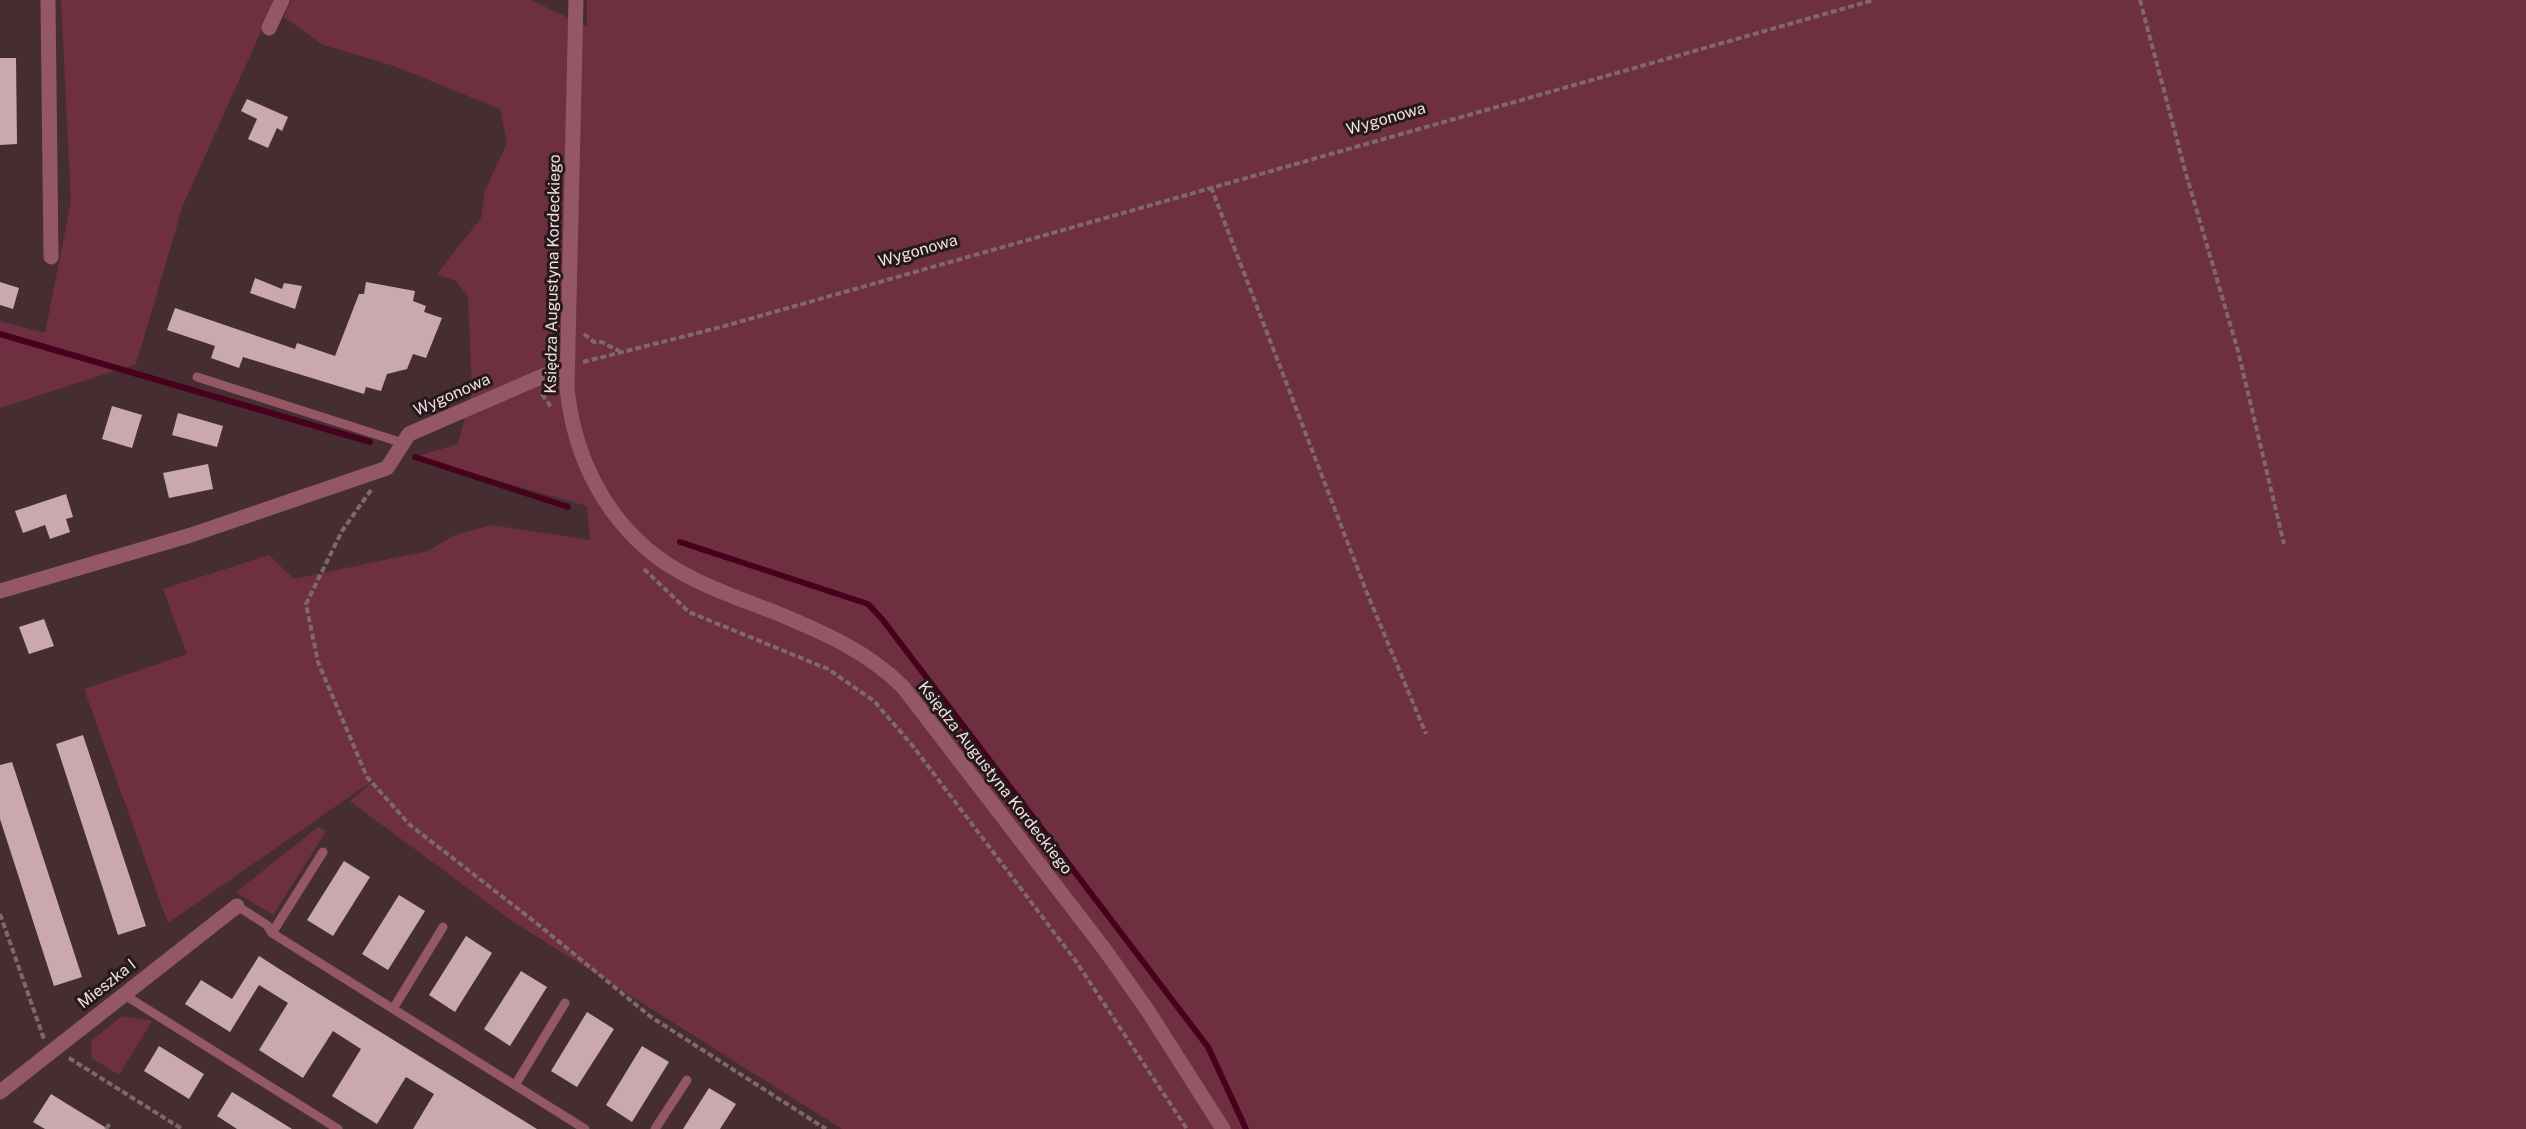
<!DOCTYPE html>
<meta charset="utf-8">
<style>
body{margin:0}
canvas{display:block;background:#462d32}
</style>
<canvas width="2526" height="1129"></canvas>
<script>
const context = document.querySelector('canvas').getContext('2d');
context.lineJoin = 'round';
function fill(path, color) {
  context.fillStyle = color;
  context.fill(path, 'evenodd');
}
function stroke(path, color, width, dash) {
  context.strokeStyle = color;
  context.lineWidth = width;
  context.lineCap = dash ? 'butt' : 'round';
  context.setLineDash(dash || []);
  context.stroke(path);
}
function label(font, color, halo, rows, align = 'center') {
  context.font = font + ' "Public Sans",sans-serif';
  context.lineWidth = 6;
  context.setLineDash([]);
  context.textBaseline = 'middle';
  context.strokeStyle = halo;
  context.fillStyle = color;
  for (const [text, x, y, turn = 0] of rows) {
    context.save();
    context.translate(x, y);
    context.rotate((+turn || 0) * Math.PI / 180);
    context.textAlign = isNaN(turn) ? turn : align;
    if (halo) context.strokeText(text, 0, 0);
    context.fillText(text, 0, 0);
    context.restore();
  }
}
fill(new Path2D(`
 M61,0H275L183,205L136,364L0,408V321L45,333L71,202Z
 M291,0H531L587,27V0H2526V1129H842L509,919L350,801L375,779L168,923L84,689L187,654L163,589L269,555L294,579L428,551L455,535L491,525L590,540L587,506L415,457L458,444L472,391L468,296L456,281L437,274L481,218L485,191L507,143L500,109L394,66L323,45L284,17Z
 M318,827L326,831L273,915L236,892Z
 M122,1016L152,1021L119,1075L92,1058L91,1041Z`), '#6e3040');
stroke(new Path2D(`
 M0,334L370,442
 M415,457L568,507
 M680,542L868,604L882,619L1208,1047L1246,1129`), '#46021c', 6);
fill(new Path2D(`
 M0,58H16L17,144L0,145Z
 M247,99L288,117L282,131L277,128L268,148L248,139L257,119L241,111Z
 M255,278L282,289L284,283L302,286L295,309L250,293Z
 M0,282L19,288L13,309L0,305Z
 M366,282L415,291L413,301L426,306L424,312L442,318L426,358L413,354L407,369L387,374L381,391L366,387L364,394L243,357L239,368L211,358L215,346L167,330L175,308L295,349L297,343L335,356L359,294H364Z
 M112,406L142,415L132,448L102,439Z
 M178,413L223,426L217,447L172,435Z
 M208,464L213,489L169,498L163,473Z
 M66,494L73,517L66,519L70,532L50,539L45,525L23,533L15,511Z
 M44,619L54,646L29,654L19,627Z
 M83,735L146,926L118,935L56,744Z
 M12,762L82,977L54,986L0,819V765Z
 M344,861L370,877L333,936L307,920Z
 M399,895L425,911L388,970L362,954Z
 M466,936L492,953L455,1012L429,995Z
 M259,956L295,979L537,1129H413L434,1094L406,1077L377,1124L332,1096L361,1049L333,1031L303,1078L259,1050L288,1003L259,985L230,1032L185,1004L201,980L232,999Z
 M521,971L547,987L510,1046L484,1029Z
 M587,1012L614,1029L577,1087L551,1071Z
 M159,1046L204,1074L189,1099L144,1071Z
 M642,1046L669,1062L632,1122L606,1105Z
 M709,1088L736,1104L720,1129H683Z
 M232,1092L255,1106L292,1129H237L217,1116Z
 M51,1094L85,1115L108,1129H45L33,1122Z`), '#c9a9af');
stroke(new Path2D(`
 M2140,0L2186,174L2238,351L2284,544
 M1211,187L1367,593L1426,734
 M584,334L594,342H602L619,351
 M583,362L721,327L1874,0
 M542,394L551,407
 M371,490L342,531L306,604L318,662L367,777L410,825L535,922L651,1017L826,1129
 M644,569L689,612L828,669L874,701L912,745L1075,960L1187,1129
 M0,914L44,1039
 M69,1058L182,1129
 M106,1129L110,1123`), '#7f686c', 4, [6, 3]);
stroke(new Path2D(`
 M197,377L403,443
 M237,906L267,925L272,933L585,1129
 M272,933L323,852
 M123,994L338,1129
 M393,1009L443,927
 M515,1085L565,1003
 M655,1129L687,1080`), '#945765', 9);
stroke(new Path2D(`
 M48,0L51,257
 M269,28L282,0
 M0,591L191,535L387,468L409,434L566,366
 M0,1092L237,906`), '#945765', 15);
stroke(new Path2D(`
 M576,0L567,388C574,458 607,524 667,564C701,586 741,599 779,614C824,633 867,651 903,687L1105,950L1148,1011L1223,1129`), '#945765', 15);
label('16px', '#f1e0e2', '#25191b', [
 ["Wygonowa",1386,119,-16],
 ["Wygonowa",918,251,-16],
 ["Księdza Augustyna Kordeckiego",553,274,-89],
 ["Wygonowa",452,395,-24],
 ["Księdza Augustyna Kordeckiego",995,778,52],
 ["Mieszka I",107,984,-38]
]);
</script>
